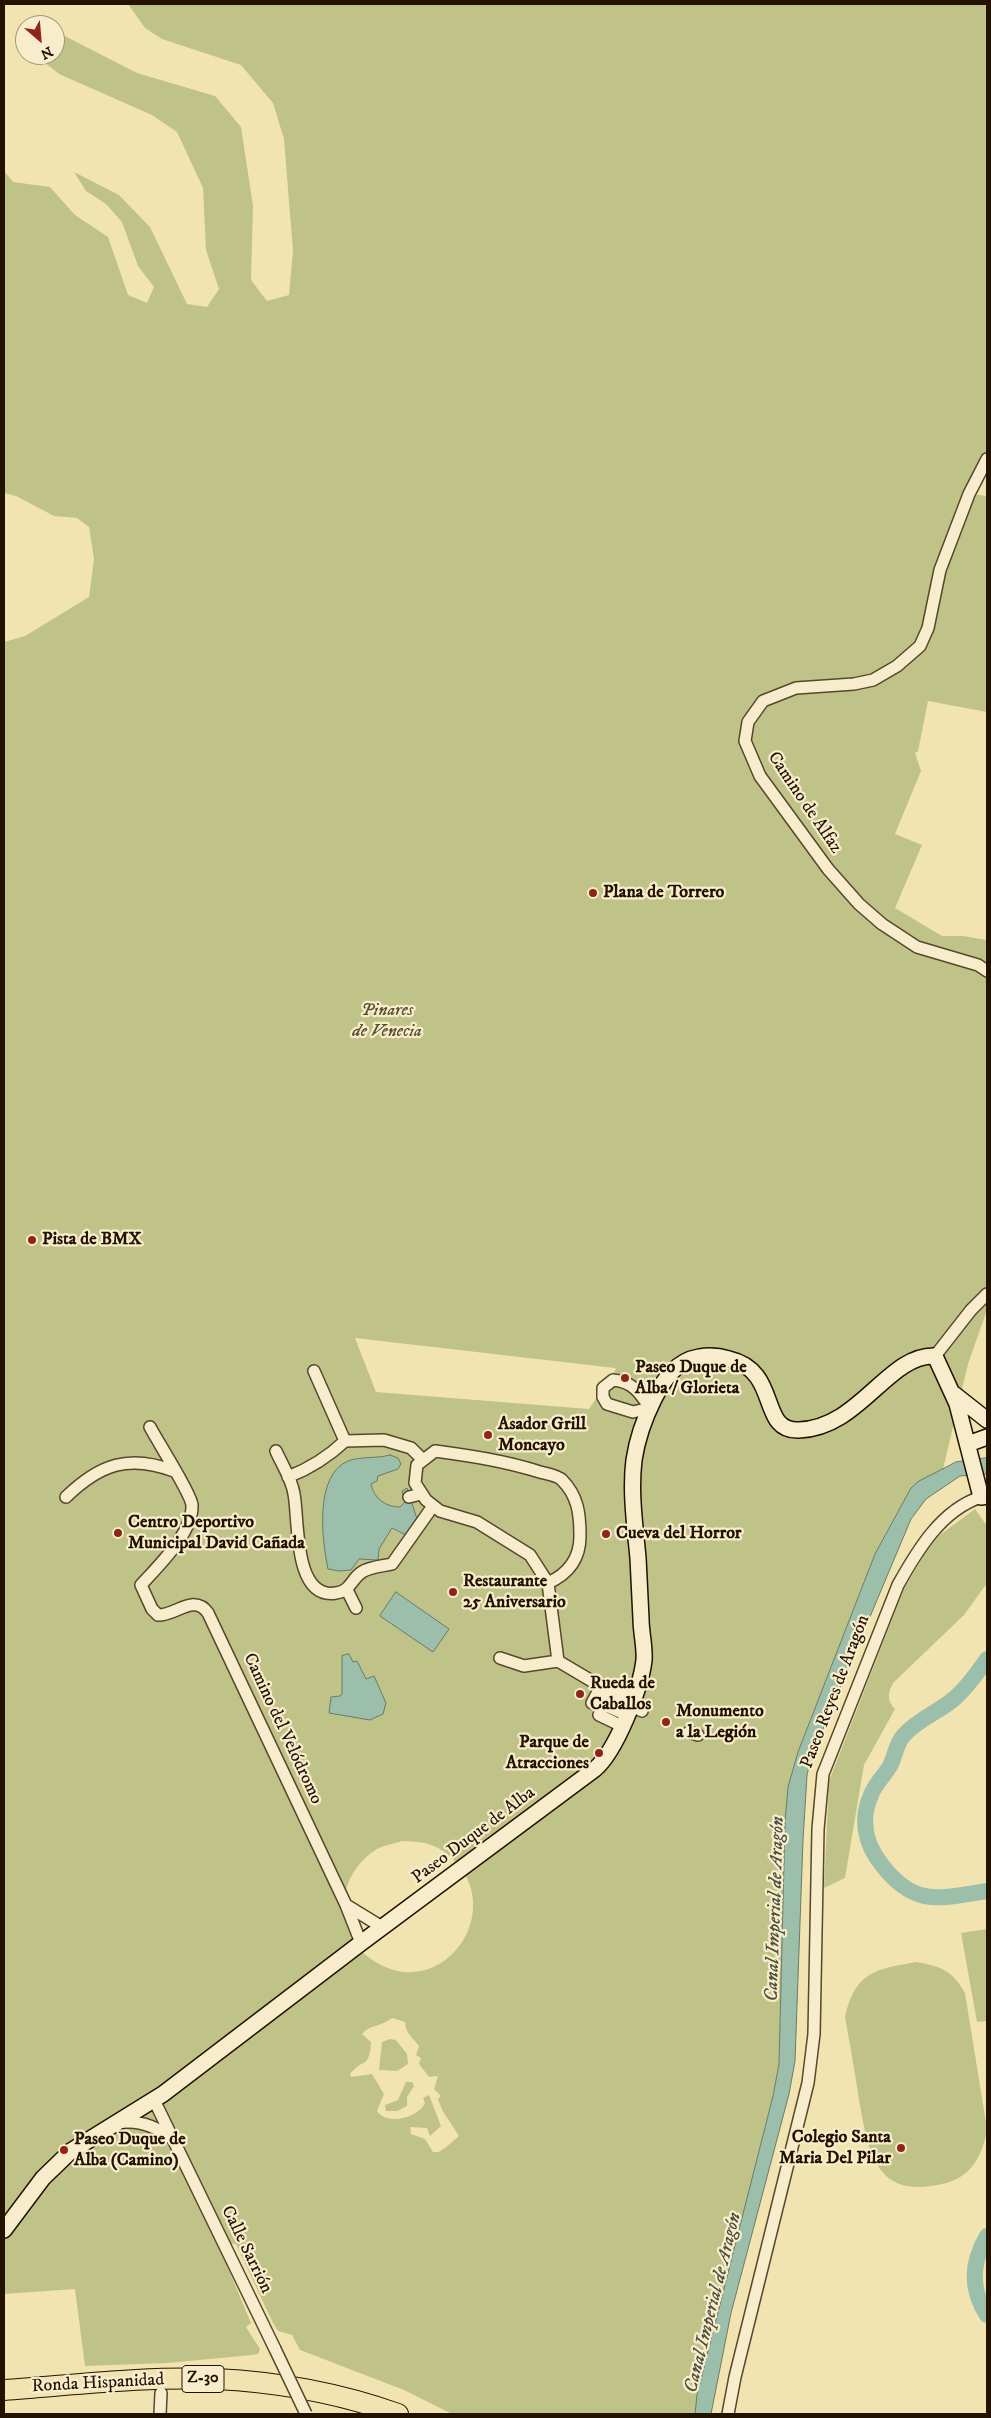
<!DOCTYPE html>
<meta charset="utf-8">
<style>
body{margin:0}
#map{position:relative;width:991px;height:2418px;overflow:hidden;background:#f2e4b1;font-family:"IM FELL DW Pica",serif}
canvas{display:block}
.frame{position:absolute;inset:0;border:5px solid #241201;pointer-events:none}
.north{position:absolute;left:15px;top:15px;width:50px;height:50px;box-sizing:border-box;background:#f7edcc;border:1px solid #a3957b;border-radius:50%;rotate:153deg;font-size:14px;font-weight:700;line-height:20px;text-align:center;color:#241201}
.north::after{content:'';display:block;margin:auto;width:18px;height:22px;background:#8f2418;clip-path:polygon(50% 0,100% 100%,50% 72%,0 100%)}
</style>
<div id="map">
<canvas width="991" height="2418"></canvas>
<div class="frame"></div>
<div class="north">N</div>
</div>
<script>
const context = document.querySelector('canvas').getContext('2d');
context.lineJoin = 'round';
function fill(path, color) {
  context.fillStyle = color;
  context.fill(path, 'evenodd');
}
function stroke(path, color, width, dash) {
  context.strokeStyle = color;
  context.lineWidth = width;
  context.lineCap = dash ? 'butt' : 'round';
  context.setLineDash(dash || []);
  context.stroke(path);
}
function label(font, color, halo, rows, align = 'center') {
  context.font = font + ' "IM FELL DW Pica",serif';
  context.lineWidth = 4.5;
  context.setLineDash([]);
  context.textBaseline = 'middle';
  context.strokeStyle = halo;
  context.fillStyle = color;
  for (const [text, x, y, turn = 0] of rows) {
    context.save();
    context.translate(x, y);
    context.rotate((+turn || 0) * Math.PI / 180);
    context.textAlign = isNaN(turn) ? turn : align;
    if (halo) context.strokeText(text, 0, 0);
    context.fillText(text, 0, 0);
    context.restore();
  }
}
fill(new Path2D(`
 M128,4H987V459L970,494L987,496V712L928,701L918,751L915,753L921,771L895,834L922,845L895,908L942,936H963L987,940V1310L968,1364L943,1469L911,1488L875,1554L798,1752L788,1787L785,1822L779,2064L773,2096L697,2395L695,2414H452L404,2390L300,2350L292,2335L278,2331L272,2321L236,2244L226,2243L220,2249L251,2323L246,2327L260,2349L258,2354L252,2355L168,2363L85,2366L75,2289L4,2294V642L25,636L89,597L94,559L89,527L77,518L54,516L16,496L4,493V171L13,182L50,187L75,215L108,237L128,295L147,303L154,287L138,266L122,222L106,204L86,191L74,172L119,195L150,227L187,304L207,307L219,289L206,250L203,188L177,132L152,115L59,74L35,55H55V31L137,73L215,96L241,127L253,206L251,280L267,301L289,295L293,251L284,139L273,103L241,65L162,39L145,28ZM355,1338L615,1368L616,1369L589,1409L376,1392ZM402,1841C410,1842 420,1841 428,1844C442,1848 453,1858 461,1868C499,1922 441,1994 383,1966C372,1961 357,1950 352,1938C337,1905 344,1870 377,1849C384,1845 394,1844 402,1841ZM392,2018L405,2022C406,2035 413,2037 419,2046L416,2055L421,2058L419,2064L429,2077L438,2076L434,2089L441,2096L438,2099L442,2110L459,2136L445,2148L439,2152H433L425,2139L411,2134L410,2127L427,2128L430,2136L441,2126L429,2095L423,2098L425,2103C418,2118 387,2126 377,2111L384,2094L372,2074L351,2077L350,2074C363,2057 369,2070 371,2042L362,2034C369,2025 383,2026 392,2018Z
 M975,1509L987,1526V1583L964,1615L894,1682C888,1691 886,1700 895,1709L864,1765L845,1878L824,1888L829,1781L904,1589L933,1540Z
 M987,1929V2021L977,2022L961,1933Z
 M917,1962C942,1967 952,1970 965,1993L987,2129C983,2153 973,2176 946,2183C876,2201 869,2155 859,2100C855,2073 850,2045 845,2017C855,1972 875,1969 917,1962Z
 M390,2039L396,2040L407,2054L408,2064L397,2071L379,2070L382,2042Z
 M406,2082H412L414,2086L407,2097V2106L397,2111H386L385,2105L398,2100Z`), '#bfc388');
const water = new Path2D(`
 M390,1455L398,1458L401,1464L398,1469L378,1476L377,1481L371,1484C374,1499 386,1507 400,1507L405,1502L402,1491L407,1488L417,1519L406,1535L392,1528L379,1549L378,1560L359,1559L351,1570L339,1571L328,1569C322,1541 314,1475 348,1461C362,1456 375,1459 390,1455Z
 M987,1458V1474L960,1476L926,1499L911,1519L812,1755L807,1775L803,1840L795,2061L789,2094L731,2313L711,2414H695L697,2395L773,2096L779,2064L785,1822L788,1787L798,1752L875,1554L911,1488L919,1481L956,1462Z
 M396,1592L449,1629L433,1652L380,1616Z
 M349,1654L353,1662L357,1661L366,1679L374,1676L386,1703L383,1714L370,1720L329,1713L331,1697L340,1696L342,1694V1656Z`);
fill(water, '#9bbfaa');
stroke(water, '#6b7a66', 1);
stroke(new Path2D(`
 M987,1659C978,1672 968,1686 956,1697C940,1712 919,1718 904,1735C896,1743 895,1757 890,1766C884,1776 875,1784 871,1795C860,1820 865,1844 882,1865C915,1908 940,1898 987,1891
 M987,2236C971,2263 970,2289 987,2315`), '#9bbfaa', 16);
const street = new Path2D(`
 M987,459L969,494L940,570L928,628L920,646L897,666L873,680L854,684L796,688L763,701L748,722L745,741L760,776L828,869L859,904L882,924L917,947L978,965L987,971
 M935,1356L971,1310L987,1294
 M314,1371L345,1441
 M613,1380C632,1381 640,1393 650,1408L633,1412L607,1404L603,1397V1388Z
 M150,1427C158,1442 191,1494 192,1505C193,1533 158,1566 141,1585L152,1609L158,1615C175,1616 194,1593 208,1613L346,1905L361,1943
 M276,1451C282,1465 292,1479 294,1494C299,1519 293,1600 336,1593C351,1591 351,1579 362,1572C369,1567 383,1566 392,1564L433,1506
 M288,1477C311,1468 328,1457 345,1441L384,1440L411,1448L422,1459
 M66,1497C100,1464 129,1454 174,1471
 M409,1497L421,1494
 M548,1583C568,1574 580,1559 580,1536C580,1514 578,1496 562,1480C557,1475 547,1474 540,1472C505,1461 472,1456 435,1451L417,1465L415,1483L426,1500L440,1511L477,1522L530,1555L548,1583L558,1661L612,1693
 M347,1590L356,1608
 M500,1658L524,1666L558,1661
 M607,1695L642,1711
 M605,1704L599,1715L622,1726
 M604,1705L627,1715
 M603,1708L592,1703L602,1684L633,1698
 M689,1732L698,1735
 M346,1905L382,1927
 M154,2100L275,2349
 M118,2123C138,2119 157,2127 173,2139
 M160,2414L161,2393
 M728,2414L735,2377L808,2083L814,2034L818,1829L823,1774L898,1585C917,1551 941,1510 981,1497`);
const secondary = new Path2D(`
 M954,1394L987,1420
 M968,1444L987,1437
 M4,2230L43,2178L71,2151L163,2094L361,1943L595,1769C616,1751 641,1688 644,1660C645,1647 641,1632 641,1619C640,1598 639,1578 638,1558C635,1526 630,1492 634,1460C637,1440 645,1417 654,1399C664,1379 676,1361 699,1357C709,1355 719,1356 729,1359C781,1371 758,1432 799,1430C860,1428 888,1354 935,1356L957,1404L981,1497L987,1496`);
const highway = new Path2D(`
 M4,2390C74,2385 146,2376 216,2379C279,2382 339,2393 398,2414`);
stroke(street, '#58462d', 14);
stroke(secondary, '#241201', 18);
stroke(highway, '#241201', 22);
stroke(street, '#f7edcc', 11);
stroke(secondary, '#f7edcc', 15);
stroke(highway, '#f2e4b1', 20);
const streetBridge = new Path2D(`
 M275,2349L306,2414`);
stroke(streetBridge, '#58462d', 14, []);
stroke(streetBridge, '#f7edcc', 11);
for (const [x, y, r, color] of [
 [593,893,5,"#8f2418"],
 [32,1240,5,"#8f2418"],
 [625,1378,5,"#8f2418"],
 [488,1435,5,"#8f2418"],
 [118,1533,5,"#8f2418"],
 [606,1534,5,"#8f2418"],
 [453,1592,5,"#8f2418"],
 [580,1694,5,"#8f2418"],
 [666,1722,5,"#8f2418"],
 [599,1753,5,"#8f2418"],
 [901,2148,5,"#8f2418"],
 [64,2150,5,"#8f2418"]
]) {
  const dot = new Path2D();
  dot.arc(x, y, r, 0, 2 * Math.PI);
  context.fillStyle = color;
  context.fill(dot);
  stroke(dot, '#f7edcc', 2);
}
for (const [x, y, w] of [
 [203,2379,42]
]) {
  const box = new Path2D();
  box.roundRect(x - w / 2, y - 13.5, w, 27, 4);
  context.fillStyle = '#f7edcc';
  context.fill(box);
  stroke(box, '#241201', 1);
}
label('bold 16px', '#241201', null, [
 ["Z-30",203,2379]
]);
label('18px', '#241201', '#f7edcc', [
 ["Camino de Alfaz",804,803,56],
 ["Paseo Reyes de Aragón",836,1692,-69],
 ["Camino del Velódromo",282,1729,65],
 ["Paseo Duque de Alba",474,1836,-37],
 ["Calle Sarrión",246,2250,64],
 ["Ronda Hispanidad",98,2384,-3]
]);
label('bold 18px', '#241201', '#f7edcc', [
 ["Plana de Torrero",603,893],
 ["Pista de BMX",42,1240],
 ["Paseo Duque de",635,1368],
 ["Alba / Glorieta",635,1389],
 ["Asador Grill",498,1425],
 ["Moncayo",498,1446],
 ["Centro Deportivo",128,1523],
 ["Municipal David Cañada",128,1544],
 ["Cueva del Horror",616,1534],
 ["Restaurante",463,1582],
 ["25 Aniversario",463,1603],
 ["Rueda de",590,1684],
 ["Caballos",590,1705],
 ["Monumento",676,1712],
 ["a la Legión",676,1733],
 ["Parque de",589,1743,"right"],
 ["Atracciones",589,1764,"right"],
 ["Colegio Santa",891,2138,"right"],
 ["Maria Del Pilar",891,2159,"right"],
 ["Paseo Duque de",74,2140],
 ["Alba (Camino)",74,2161]
], 'left');
label('italic 18px', '#5a5030', '#f7edcc', [
 ["Pinares",387,1011],
 ["de Venecia",387,1032]
]);
label('italic 19px', '#4e4f3c', '#f7edcc', [
 ["Canal Imperial de Aragón",776,1909,-88],
 ["Canal Imperial de Aragón",714,2303,-76]
]);
</script>
